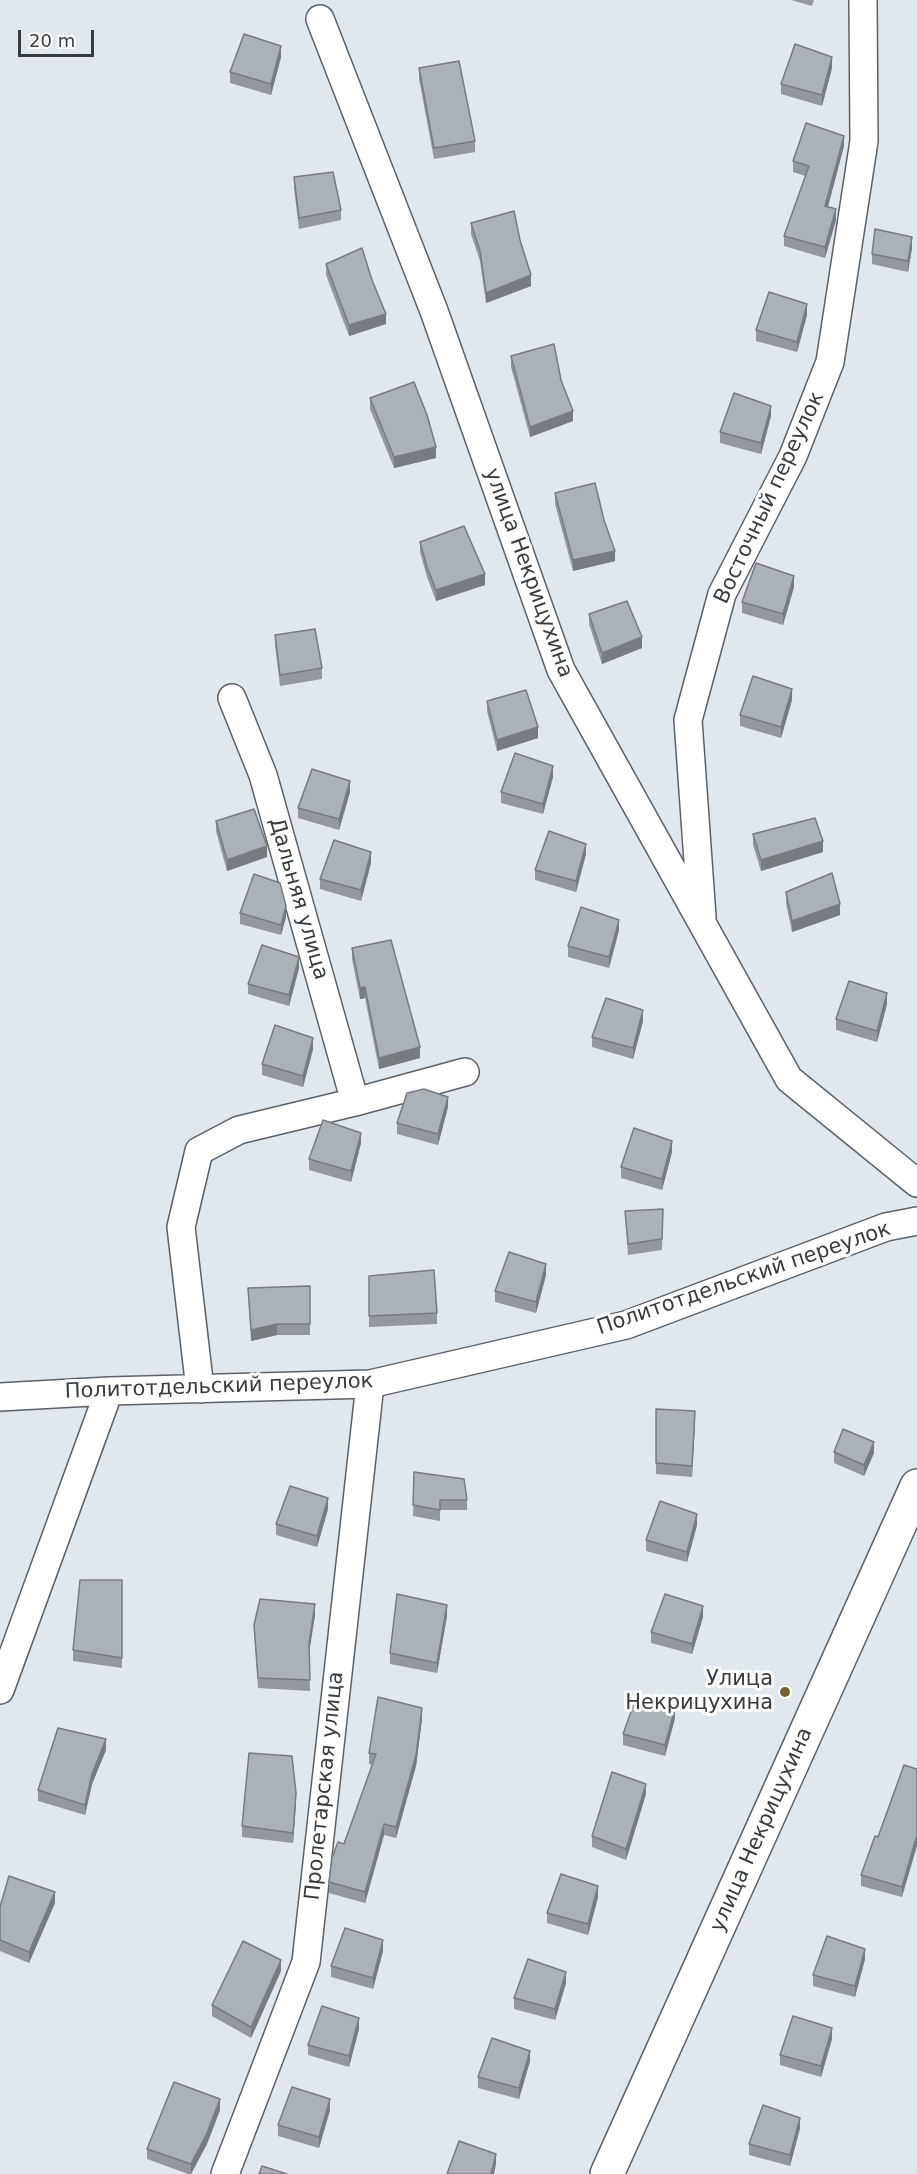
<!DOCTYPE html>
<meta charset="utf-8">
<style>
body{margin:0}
#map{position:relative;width:917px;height:2174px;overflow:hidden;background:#e0e8ee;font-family:"DejaVu Sans",sans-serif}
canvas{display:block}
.scale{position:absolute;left:18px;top:30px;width:76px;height:27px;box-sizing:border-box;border:3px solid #393c3e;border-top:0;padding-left:8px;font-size:18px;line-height:21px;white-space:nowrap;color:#393c3e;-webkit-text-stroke:4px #fff;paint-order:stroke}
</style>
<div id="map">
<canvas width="917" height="2174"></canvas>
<div class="scale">20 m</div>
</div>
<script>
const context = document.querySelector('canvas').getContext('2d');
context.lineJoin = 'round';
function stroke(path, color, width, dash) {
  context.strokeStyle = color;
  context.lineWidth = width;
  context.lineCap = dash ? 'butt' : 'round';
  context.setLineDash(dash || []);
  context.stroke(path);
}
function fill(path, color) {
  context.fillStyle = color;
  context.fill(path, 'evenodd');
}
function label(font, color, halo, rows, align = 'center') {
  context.font = font + ' "DejaVu Sans",sans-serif';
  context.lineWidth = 6;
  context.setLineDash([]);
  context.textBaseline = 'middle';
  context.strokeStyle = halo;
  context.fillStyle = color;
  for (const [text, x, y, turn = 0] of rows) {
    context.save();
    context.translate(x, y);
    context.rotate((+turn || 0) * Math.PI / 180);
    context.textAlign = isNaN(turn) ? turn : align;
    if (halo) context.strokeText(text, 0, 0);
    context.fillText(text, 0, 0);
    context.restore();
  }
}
const street = new Path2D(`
 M320,19L434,311L561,670L789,1079L917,1183
 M232,698L263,775L355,1102
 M702,917L688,720L722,594L793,456L830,362L864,141L863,0
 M200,1389L181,1227L199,1151L239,1130L355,1102L465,1072
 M0,1397L109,1391L370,1384L626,1325L886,1227L917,1221
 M0,1690L109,1391
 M225,2174L306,1962L370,1384`);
const secondary = new Path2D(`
 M607,2174L917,1486`);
stroke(street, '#5b6167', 30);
stroke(secondary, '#5b6167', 36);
stroke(street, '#fff', 27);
stroke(secondary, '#fff', 33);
fill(new Path2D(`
 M791,0H814L812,6Z
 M281,57L271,95L230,83V72Z
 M419,68L475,141V152L434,159L419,79Z
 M832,68L822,106L781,94V84Z
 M844,146L828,207L836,220L825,258L784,246V236L805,176L793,172V161Z
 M294,177L341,210V220L299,229L294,188Z
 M471,223L520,240L531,286L486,303L480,261L471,234Z
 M912,248L908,272L872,264V254Z
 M326,264L386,324L349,336L326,275Z
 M807,315L797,352L756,341V330Z
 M511,356L561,380L573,421L530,437L511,367Z
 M370,398L436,458L394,468L370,409Z
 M771,416L761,454L720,443V432Z
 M555,493L615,561L573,571L555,504Z
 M420,542L485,585L436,601L427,577L420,552Z
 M794,587L783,625L742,613V602Z
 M589,614L642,648L602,664L589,624Z
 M275,635L322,668V679L280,686L275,645Z
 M792,700L781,738L740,726V715Z
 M487,701L538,738L497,751L487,711Z
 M553,777L543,814L501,803V792Z
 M350,792L339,830L298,818V808Z
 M216,821L267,857L227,871L216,831Z
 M753,834L823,852L761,871L753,845Z
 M586,854L576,892L535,880V870Z
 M371,863L361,901L320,889V879Z
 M786,892L840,915L792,932L786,903Z
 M240,913L286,917L281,935L240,924Z
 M619,930L609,968L568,957V946Z
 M352,948L420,1058L379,1069L365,998L360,999L352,959Z
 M299,968L289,1006L248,994V984Z
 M887,1004L877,1042L836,1030V1019Z
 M643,1021L633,1059L592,1047V1037Z
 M313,1049L303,1087L262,1075V1064Z
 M448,1107L438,1145L397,1134V1123Z
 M361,1143L351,1182L309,1170V1159Z
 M672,1152L662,1190L621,1178V1167Z
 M663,1209L662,1250L628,1255L625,1211Z
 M546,1275L536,1313L495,1302V1291Z
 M369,1276L437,1313V1324L369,1327Z
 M310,1286V1335H277L251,1341L248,1288Z
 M656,1409L695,1422L692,1477L656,1474Z
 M834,1452L874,1453L864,1476L834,1463Z
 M414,1472L467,1500V1510H440V1521L413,1516Z
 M328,1509L317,1547L276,1535V1524Z
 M697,1525L687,1562L646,1551V1540Z
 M122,1580V1668L73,1661V1650Z
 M315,1615L309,1651L310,1691L258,1688L254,1625Z
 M447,1616L437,1673L390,1664V1653Z
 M703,1617L692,1654L651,1643V1632Z
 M675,1718L665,1756L623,1745V1734Z
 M422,1719L416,1766L396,1838L384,1835L365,1903L329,1893V1882L373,1765L369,1764V1753Z
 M106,1750L92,1784L85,1815L38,1801V1790Z
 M904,1765L902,1897L861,1886V1875L878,1837Z
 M646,1794L626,1860L592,1847V1836Z
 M296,1803L293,1843L242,1837V1826Z
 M598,1897L588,1935L547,1923V1913Z
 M55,1903L29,1963L0,1951V1907Z
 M383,1951L373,1989L331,1977V1966Z
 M865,1959L855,1997L813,1986V1975Z
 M281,1971L251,2038L212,2016V2005Z
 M566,1983L555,2020L514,2009V1998Z
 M359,2029L349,2067L308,2055V2045Z
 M832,2039L821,2077L780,2065V2055Z
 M530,2061L519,2099L478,2088V2077Z
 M220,2110L207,2144L191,2174H188L147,2159V2149Z
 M330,2110L319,2148L278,2136V2125Z
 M800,2128L790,2166L749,2155V2144Z`), '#92989d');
fill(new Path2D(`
 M281,46V57L271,95V84Z
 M832,57V68L822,106V95Z
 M844,136V146L825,217V206Z
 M836,209V220L825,258V247Z
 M912,237V248L908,272V261Z
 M531,275V286L486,303V293Z
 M807,304V315L797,352V342Z
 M386,314V324L349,336V325Z
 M771,406V416L761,454V443Z
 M573,411V421L530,437V427Z
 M436,447V458L394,468V457Z
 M615,551V561L573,571V560Z
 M485,574V585L436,601V590Z
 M794,576V587L783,625V614Z
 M642,637V648L602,664V653Z
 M792,689V700L781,738V727Z
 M538,727V738L497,751V740Z
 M553,766V777L543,814V804Z
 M350,781V792L339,830V819Z
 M823,841V852L761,871V860Z
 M586,844V854L576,892V881Z
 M267,846V857L227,871V860Z
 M371,852V863L361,901V890Z
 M840,904V915L792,932V921Z
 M286,906V917L281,935V925Z
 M619,920V930L609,968V957Z
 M299,957V968L289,1006V995Z
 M365,987V998L360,999V988Z
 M887,993V1004L877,1042V1031Z
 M643,1010V1021L633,1059V1048Z
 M313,1038V1049L303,1087V1076Z
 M420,1047V1058L379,1069V1058Z
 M448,1097V1107L438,1145V1134Z
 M361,1133V1143L351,1182V1171Z
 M672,1141V1152L662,1190V1179Z
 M546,1264V1275L536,1313V1302Z
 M277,1324V1335L251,1341V1330Z
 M695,1411V1422L692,1477V1466Z
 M874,1442V1453L864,1476V1465Z
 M328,1498V1509L317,1547V1536Z
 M697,1514V1525L687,1562V1552Z
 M315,1604V1615L309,1654V1643Z
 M447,1605V1616L437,1673V1663Z
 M703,1606V1617L692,1654V1644Z
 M422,1708V1719L416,1766L396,1838V1827Z
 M675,1708V1718L665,1756V1745Z
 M106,1739V1750L92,1784L85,1815V1805L92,1774Z
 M646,1784V1794L626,1860V1849Z
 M296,1793V1803L293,1843V1833Z
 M384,1824V1835L365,1903V1892Z
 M917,1835V1846L902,1897V1887Z
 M598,1886V1897L588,1935V1924Z
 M55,1892V1903L29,1963V1952Z
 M383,1940V1951L373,1989V1978Z
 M865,1949V1959L855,1997V1986Z
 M281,1960V1971L251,2038V2027Z
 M566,1972V1983L555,2020V2009Z
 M359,2018V2029L349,2067V2056Z
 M832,2028V2039L821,2077V2066Z
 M530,2051V2061L519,2099V2088Z
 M220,2099V2110L207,2144L191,2174V2164Z
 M330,2099V2110L319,2148V2137Z
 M800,2118V2128L790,2166V2155Z
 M496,2154V2164L494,2174H491Z`), '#777c80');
const building = new Path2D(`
 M244,34L281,46L271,84L230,72Z
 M795,44L832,57L822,95L781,84Z
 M459,61L475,141L434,148L419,68Z
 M806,123L844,136L825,206L836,209L825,247L784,236L809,166L793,161Z
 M333,172L341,210L299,218L294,177Z
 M514,211L520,240L531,275L486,293L480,251L471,223Z
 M875,229L912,237L908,261L872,254Z
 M362,248L372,280L386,314L349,325L326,264Z
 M769,292L807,304L797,342L756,330Z
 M554,344L561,380L573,411L530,427L511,356Z
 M414,382L427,415L436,447L394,457L370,398Z
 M734,393L771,406L761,443L720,432Z
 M595,483L604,520L615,551L573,560L555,493Z
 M464,526L485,574L436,590L427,567L420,542Z
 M756,563L794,576L783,614L742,602Z
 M627,601L642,637L602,653L589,614Z
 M315,629L322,668L280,675L275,635Z
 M753,676L792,689L781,727L740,715Z
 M526,690L538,727L497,740L487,701Z
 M515,753L553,766L543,804L501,792Z
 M312,769L350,781L339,819L298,808Z
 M254,809L267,846L227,860L216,821Z
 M815,818L823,841L761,860L753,834Z
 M549,831L586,844L576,881L535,870Z
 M334,840L371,852L361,890L320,879Z
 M832,873L840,904L792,921L786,892Z
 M254,874L280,883L286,906L281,925L240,913Z
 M581,907L619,920L609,957L568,946Z
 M391,940L420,1047L379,1058L365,987L360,988L352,948Z
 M262,945L299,957L289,995L248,984Z
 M849,981L887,993L877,1031L836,1019Z
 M606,998L643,1010L633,1048L592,1037Z
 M275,1025L313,1038L303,1076L262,1064Z
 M424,1089L448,1097L438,1134L397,1123L407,1093Z
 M323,1120L361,1133L351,1171L309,1159Z
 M634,1128L672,1141L662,1179L621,1167Z
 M663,1209L662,1239L628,1244L625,1211Z
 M509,1252L546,1264L536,1302L495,1291Z
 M434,1270L437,1313L369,1316V1276Z
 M310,1286V1324H277L251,1330L248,1288Z
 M656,1409L695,1411L692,1466L656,1463Z
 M843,1429L874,1442L864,1465L834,1452Z
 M414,1472L464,1479L467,1500H440V1510L413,1505Z
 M290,1486L328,1498L317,1536L276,1524Z
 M660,1501L697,1514L687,1552L646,1540Z
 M80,1580H122V1658L73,1650Z
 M397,1594L447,1605L437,1663L390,1653Z
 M665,1594L703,1606L692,1644L651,1632Z
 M260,1599L315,1604L309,1643L310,1680L258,1678L254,1625Z
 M637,1695L675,1708L665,1745L623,1734Z
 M378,1697L422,1708L416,1755L396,1827L384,1824L365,1892L329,1882L332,1858L338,1842L344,1844L376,1754L369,1753Z
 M58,1728L106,1739L92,1774L85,1805L38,1790Z
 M249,1753L292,1756L296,1793L293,1833L242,1826Z
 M904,1765L917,1769V1835L902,1887L861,1875L875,1836L878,1837Z
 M612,1772L646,1784L626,1849L592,1836Z
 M561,1874L598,1886L588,1924L547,1913Z
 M9,1876L55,1892L29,1952L0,1940V1907Z
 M345,1928L383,1940L373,1978L331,1966Z
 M827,1936L865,1949L855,1986L813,1975Z
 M243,1941L281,1960L251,2027L212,2005Z
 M528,1959L566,1972L555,2009L514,1998Z
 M322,2006L359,2018L349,2056L308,2045Z
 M793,2016L832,2028L821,2066L780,2055Z
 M492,2038L530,2051L519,2088L478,2077Z
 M174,2082L220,2099L207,2133L191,2164L147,2149Z
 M292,2087L330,2099L319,2137L278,2125Z
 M763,2105L800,2118L790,2155L749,2144Z
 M459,2141L496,2154L491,2174H447Z
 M262,2166L287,2174H259Z`);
fill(building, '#aab1b7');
stroke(building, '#777c80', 1.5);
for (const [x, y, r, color] of [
 [785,1692,6,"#72622f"]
]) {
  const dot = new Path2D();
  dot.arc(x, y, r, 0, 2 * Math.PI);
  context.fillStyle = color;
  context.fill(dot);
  stroke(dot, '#fff', 2);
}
label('21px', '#393c3e', '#fff', [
 ["Восточный переулок",770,498,-65],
 ["улица Некрицухина",528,573,70],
 ["Дальняя улица",298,899,74],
 ["Политотдельский переулок",744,1279,-19],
 ["Политотдельский переулок",219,1387,-2],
 ["Пролетарская улица",325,1786,-84],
 ["улица Некрицухина",762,1830,-66]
]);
label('21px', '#393c3e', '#fff', [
 ["Улица",773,1680],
 ["Некрицухина",773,1704]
], 'right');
</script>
